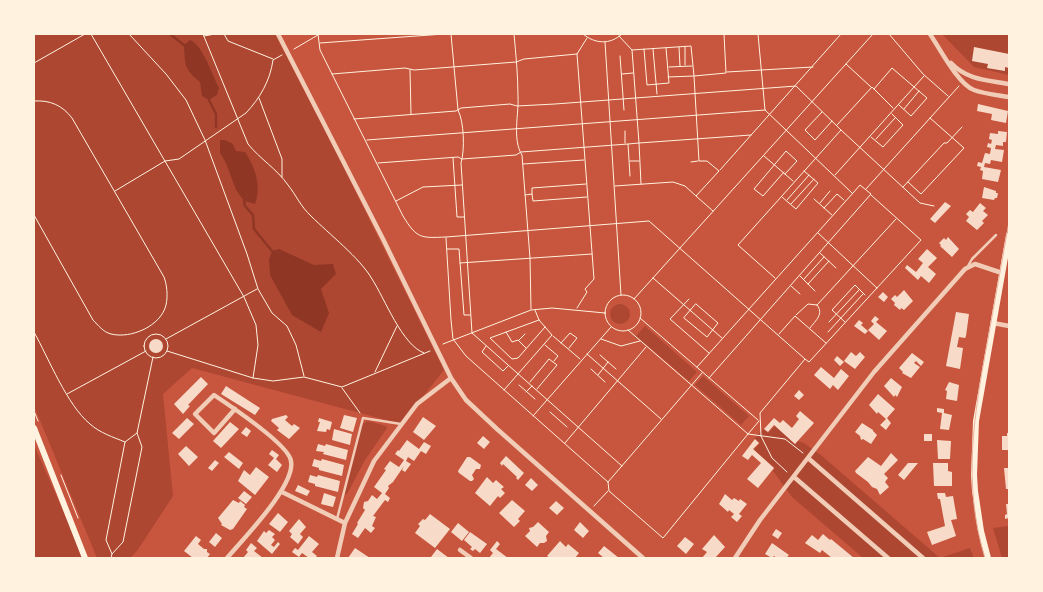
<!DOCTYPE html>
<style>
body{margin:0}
#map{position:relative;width:1043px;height:592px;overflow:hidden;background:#c8553d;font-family:"Fira Sans",sans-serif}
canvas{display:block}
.frame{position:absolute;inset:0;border:35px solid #fff3e0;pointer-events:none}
</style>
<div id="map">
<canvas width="1043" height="592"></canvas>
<div class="frame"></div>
</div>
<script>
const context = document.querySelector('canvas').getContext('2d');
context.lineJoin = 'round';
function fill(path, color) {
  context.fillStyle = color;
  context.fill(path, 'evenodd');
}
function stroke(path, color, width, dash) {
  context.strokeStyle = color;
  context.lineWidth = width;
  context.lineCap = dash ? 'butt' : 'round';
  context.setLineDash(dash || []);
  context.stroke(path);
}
fill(new Path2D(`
 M34,34H275L335,150L444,370L401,424L192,368L163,394L173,496L137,551L130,558H97L34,406Z
 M942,34H1009V75L974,67Z
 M610 314a10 10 0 1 1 20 0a10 10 0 1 1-20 0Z
 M645,326L697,372L689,381L636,336Z
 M703,376L749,416L741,425L695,385Z
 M368,421L386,426L387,428L365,460L347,494L345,495H344L362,424Z
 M775,426L795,444L798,441L804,443L822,456L940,558L970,548L974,558H863L792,497L773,471L775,468L754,450L760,443L754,439L763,429L768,433Z
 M34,445L84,558H34Z
 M1009,526V558H1002L993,528Z`), '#ae4732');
fill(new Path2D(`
 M190,40C203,45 212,75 219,88L217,95L209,100L202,96L200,82C184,69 185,65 184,45Z
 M220,140H225L233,144L236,151L245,152C255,167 262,186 255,204L244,201L236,190L226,163L220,153Z
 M279,249L314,265L333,264L336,274L321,289L329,313L321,332L292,315L270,275L269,259L272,251Z`), '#8f3625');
stroke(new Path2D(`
 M170,34L184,45
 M209,100L216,114V127
 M244,201L245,206L253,215L254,229L272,251`), '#8f3625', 2.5);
fill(new Path2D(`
 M974,47L1009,54V68L1005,67V71L987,68L988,64L972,61Z
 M978,104L1008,111L1006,123L991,120L992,114L977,111Z
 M998,131L1007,132L1006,142H1003V146L996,145L995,149L1004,150L1002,162L991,160L990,164L985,163L984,167L1001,170L998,182L982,179L983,171L980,170L981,167L977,166L978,162L982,163L985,153L990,154L991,148L987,147L988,143L991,144L992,140L989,139L990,133L998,134Z
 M984,187L996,191V193H998L997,198H995L994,200L982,198Z
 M945,202L951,206L935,223L930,219Z
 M980,203L986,208L983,211L988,215L982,221L984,223L977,230L966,221L969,217L966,214L970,210L973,212Z
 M948,237L959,249L952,257L940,246L941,245L939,243L944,238L946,240Z
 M927,249L937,258L928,267L936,274L929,283L921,276L918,280L905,268L907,265L916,272L923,263L918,259Z
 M904,290L913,301L904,310L901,308L900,310L894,305L895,303L891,299L895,295L897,297Z
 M883,292L888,297L884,302L878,297Z
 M956,312L969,314L966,336L965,338L959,337L957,347L963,348L960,369L946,366Z
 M875,316L879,319L876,322L887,331L879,340L868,330L874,324L871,321Z
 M859,320L863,323L861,325L868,331L865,334L854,326Z
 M149 346a7 7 0 1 1 14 0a7 7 0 1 1-14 0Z
 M851,352L856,356L860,352L865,357L855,369L844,361Z
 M912,353L924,362L921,366L916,361L914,363L920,367L911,378L902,373L903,372L899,368Z
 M837,356L844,362L840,366L834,360Z
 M821,367L834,378L841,369L849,376L838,390L833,385L830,389L814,375Z
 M201,377L208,384L188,405L190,406L183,414L174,404Z
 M891,378L902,387L897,397L895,395L894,397L884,386Z
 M949,382L959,385L957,401L946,399L947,391L945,390Z
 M226,386L260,408L255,415L221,394Z
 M799,390L804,395L799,400L794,396Z
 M878,394L895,409L887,418L891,423L886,430L880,425L886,419L878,412L877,414L869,405Z
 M937,408L944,409V413L952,415L949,430L940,429L942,413L937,412Z
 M800,411L814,423L795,444L774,425L768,432L764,429L774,418L780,423L783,420L792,428L799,419L796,416Z
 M286,415L288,417L285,420L292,426L294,424L300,428L289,439L277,430L279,428L271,421L272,419Z
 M344,415L357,418L353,432L340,428Z
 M423,417L436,426L424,440L413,432Z
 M187,418L194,424L179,439L172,433Z
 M319,418L332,422L330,430L327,429L326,432L317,431L320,422H318Z
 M230,422L239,429L221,448L213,441Z
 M862,423L873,430V431L877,435L871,444L863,439L861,440L860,436L855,432Z
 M246,427L251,431L247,437L241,433Z
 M334,429L352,434L350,445L332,440Z
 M1007,433H1009V450H1002V436H1007Z
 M924,434H932V441H924Z
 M483,436L490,442L484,449L477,443Z
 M755,439L759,443L753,449L774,468L758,488L747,479L761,463L752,455L748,460L742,456Z
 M407,440L419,449L424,442L431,446L426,454L421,451L414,461L408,457L406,461L411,464L405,472L402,470L404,466L393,482L388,486L389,488L385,494L390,498L388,502L385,500L373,516L376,517L372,526L375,528L371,533L365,528L358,538L352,534L358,524L357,523L365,510L363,508L364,502L368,501L372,495L377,499L382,493L374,487L386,470L384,469L390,461L399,467L404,460L395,454L398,450L399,451Z
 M937,440L951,441L950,459H938Z
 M318,444L325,446L326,444L348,450L346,460L323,454L324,452L316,451Z
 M186,446L198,457L189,466L178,454Z
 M272,450L279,455L276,459L282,465L277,472L268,465L274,458L269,454Z
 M229,452L243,463L239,469L224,457Z
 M891,453L898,460L884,474L888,478L885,482L889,487L880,495L877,489L872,487L868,482L856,473L855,471L868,457L881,466Z
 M506,456L524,473L518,480L516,478L517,477L503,464L502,466L500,463Z
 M467,457H470L481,465L480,469H476L472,475L474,479L472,481H470L459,473L458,471Z
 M314,459L321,461L322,459L344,465L342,476L319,470V468L312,466Z
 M215,460L219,463L212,471L208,468Z
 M908,463H918L904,480L898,475Z
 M933,463H948V471L952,472V486H934Z
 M256,467L269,477L255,495L238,481L244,470L250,475Z
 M1004,468H1009V489H1006Z
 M310,475L317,477L318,475L340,481L338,492L315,486V484L308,482Z
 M487,477L493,483L496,480L504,487L501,489L505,493L500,498L498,496L490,506L475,493Z
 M531,478L538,485L532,491L525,485Z
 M298,485L310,491L307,496L295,491Z
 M244,491L252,497L246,504L238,498Z
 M324,493L336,497L333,507L321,504Z
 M937,493H945L946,497L953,496L957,519L951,520L956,536L932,545L927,532L945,526L940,499H938Z
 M725,494L732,500L734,498L739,501L740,499L747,504L739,514L742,516L737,522L731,517L734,514L729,510L728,512L719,504Z
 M233,500L239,503L240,501L245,505L244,507L247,509L233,529L230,530L221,525L222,524L218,518Z
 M512,500L525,511L518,519L520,521L514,527L499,513Z
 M556,501L564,508L557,515L549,508Z
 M1006,504H1009V518L1005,519V515L1007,514Z
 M278,513L288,522L280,532L269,524Z
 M430,514L450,529L435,548L415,533L420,526L418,524L423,519L425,520Z
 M299,519L306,527L300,534L303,537L298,544L290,537L292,534L289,531Z
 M538,522L549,532L546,536L547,541L544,543H540L537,547L525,536L530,531L529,528L533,527Z
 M580,522L589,531L583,538L574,530Z
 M458,523L469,532L462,541L451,532Z
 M776,529L782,533L778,539L772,535Z
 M269,530L275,534L272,537L275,540L271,545L274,547L278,542L280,544L272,554L257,541L264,531L266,533Z
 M470,532L487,544L480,553L475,549L473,551L470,549L472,547L464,540Z
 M216,533L222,538L215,547L209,542Z
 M823,534L830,540L831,539L854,558H832L822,550L820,553L805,543L812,535L818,540Z
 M714,535L725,547L715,558H702L707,552L702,549Z
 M196,536L201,540L198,544L204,549H207V552L210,554L207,558H193L184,551Z
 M309,536L319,544L312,552L317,556L315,558H309L302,553L299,557L292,552L295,548L298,550Z
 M685,537L694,544L686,554L677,546Z
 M497,541L500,544L496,549L508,558H489L493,553L490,550Z
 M560,541L566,547L568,544L579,553L575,558H550L547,556Z
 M251,543L257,548L254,551L263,558H243L248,552L246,550Z
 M772,543L789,555L786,558H777L774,556L772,558L765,554Z
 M604,546L619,558H604L598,553Z
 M355,548L370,558H348Z
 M437,549L449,558H433L431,557Z`), '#f7dbc8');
stroke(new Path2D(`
 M91,34L244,297L256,325L258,345L253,378
 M129,34L166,74L186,100L205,140L247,254L258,289L272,313L287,326L296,345L304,376
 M203,34L248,144C260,159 277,169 288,185C296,195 301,207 311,216C329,234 360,258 372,279C385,299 402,345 424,353
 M224,34L228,41L273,59
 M318,34L320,50L403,216C417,239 421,238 446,237L649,221L805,359L760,413L761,436L772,458L787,472
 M451,34L458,110C464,122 465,149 461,163L472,333L622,466
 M514,34C516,55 518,76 518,97C519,114 512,139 522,155L530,258L531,309
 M583,34C595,44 610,45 622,34
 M691,34H698
 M758,34L765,110L852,193
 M889,34L923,74L948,96
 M204,36L215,34
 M619,36L632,50L639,143L751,135
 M605,42L621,295
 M320,43L444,34
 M679,47L680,66
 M685,47V65
 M294,49L318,35
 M644,49L647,85L669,83L666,48
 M653,49L657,94
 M632,50L691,46L694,76L668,77
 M577,54L594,279L585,289L587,292L577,308
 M620,56L624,110
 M34,63L85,34
 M846,64L871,87
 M669,67L692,66
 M410,70L411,114
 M727,72L813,67
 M332,74L405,68L414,70L516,62L524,59L577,54L587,38
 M622,74L633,73
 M874,89L892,68L927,98L911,116L899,105
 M259,98L282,159V177
 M34,101C50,100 62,105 72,118L164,277C167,285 168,296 166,305C161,326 131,339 111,334C103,332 98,325 93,320L34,215
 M904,109L919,91
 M822,112L805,130L815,140L832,121
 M354,119L456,111L461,108L510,104L517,106L555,104L796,86L841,130
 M837,125L872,87L893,108
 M625,131V143
 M871,137L883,147L903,125L892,114
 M876,139L895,118
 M367,140L765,110
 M764,156L793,181
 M453,158L457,217H464
 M630,161H639
 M691,162L698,161
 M378,163L458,157L462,159L516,155L521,152L628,144
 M523,164L584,160
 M720,170L841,34
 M784,172L763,196L754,189L786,151L797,161L785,174
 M835,175L924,76
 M630,176L628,144L639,143L641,184
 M908,182L921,194L964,148L930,118
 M615,186L673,182L685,186L696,196
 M903,187L944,143H947L962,127
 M866,189L959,86
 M115,191L165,161L179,159L246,113C260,98 270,81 273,60L282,55
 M532,194V188L586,184
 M525,195L532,194L533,201L587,197
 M782,197L796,209L818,183L804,171
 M814,199L832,215
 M787,200L809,175
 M396,201L423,187L462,185
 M820,203L830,191
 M791,204L814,179
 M824,208L837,194L844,200
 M713,211L696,196L719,171L707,161H699L694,76L726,73L724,34
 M818,233L877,288
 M446,238L451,320L453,339L466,356L608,482L609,491L663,538L748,434L628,330
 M447,249H459L464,315H470
 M820,253L836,268
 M460,263L592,254
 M800,276L815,291
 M653,278L722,338
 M775,278L738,245L841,130L920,203L934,206
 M804,279L824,257
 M808,284L829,261
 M791,286L800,294
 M605 313a18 18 0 1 1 36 0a18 18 0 1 1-36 0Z
 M634,299L873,34
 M689,299L670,319L709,353
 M696,304L718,323L707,337L684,318Z
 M817,305L896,219
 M796,315L808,304L817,305C824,314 816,320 810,328
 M640,318L758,420
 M539,320L490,338L512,359L518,358L545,327
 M829,322L859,290
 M845,322L832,310L855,285L865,295
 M34,332C49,359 67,405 90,424C100,433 113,437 125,442
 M506,332L512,342L518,340L526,348
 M828,332L863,294
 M779,334L795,316L826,343
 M144 346a12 12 0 1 1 24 0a12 12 0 1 1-24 0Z
 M553,336L580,359
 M166,339L257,289
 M601,339L621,346L640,341
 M519,340L525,334
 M561,343L570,333L577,338L569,348
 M443,344L531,310L552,308L605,313
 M545,345L558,356L554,361
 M486,346L482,352L503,371L508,366
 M167,351L253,378L273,381L304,377L342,387L430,351
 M587,354L661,419
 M600,355L616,369
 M805,359L809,362L921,240L871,195
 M697,367L853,193L860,185L871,194L709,378
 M591,369L605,382
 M375,372L397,326
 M598,375L608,362
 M530,382L549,359L557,365L537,389
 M519,385L535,399
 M342,388L360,413
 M504,390L552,335L539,320L535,310
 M526,392L532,386
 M67,394L146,351
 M34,411L38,421
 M550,412L567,427
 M533,416L611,327
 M759,421L748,434L785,439L803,453
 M565,443L646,347
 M61,475L78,518
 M608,482L702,373
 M594,506L608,491
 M112,554L123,542L142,447L137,433L153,357
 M111,558L112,554L106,540L125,442L137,433`), '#fff3e0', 1);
stroke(new Path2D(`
 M968,266L972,259L996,235
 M337,519L363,418L401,424`), '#f1ccb7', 2.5);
stroke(new Path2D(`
 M278,34L383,239L451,378L466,400L497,429L643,558
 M930,34C940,49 958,84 974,90C984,94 998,95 1009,97
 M951,63C967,80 987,80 1009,84
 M993,323L1009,326
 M808,458L923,558
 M794,477L888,558
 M282,492L345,523
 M460,550L471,558
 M227,558C243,539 296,485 291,461C289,445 229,405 214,395L195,414L214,433L235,409
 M337,558L345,523L374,461L417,404L451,378
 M735,558L760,520L874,372L965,269L975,264L1002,273`), '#f1ccb7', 4.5);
stroke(new Path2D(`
 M34,428L85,558
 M988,558L981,531L975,491L974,475L976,421L1009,235`), '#fff3e0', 6);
stroke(new Path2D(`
 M985,558C962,483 974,414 988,339C995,300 1002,261 1009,222`), '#e9b49f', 1);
</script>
